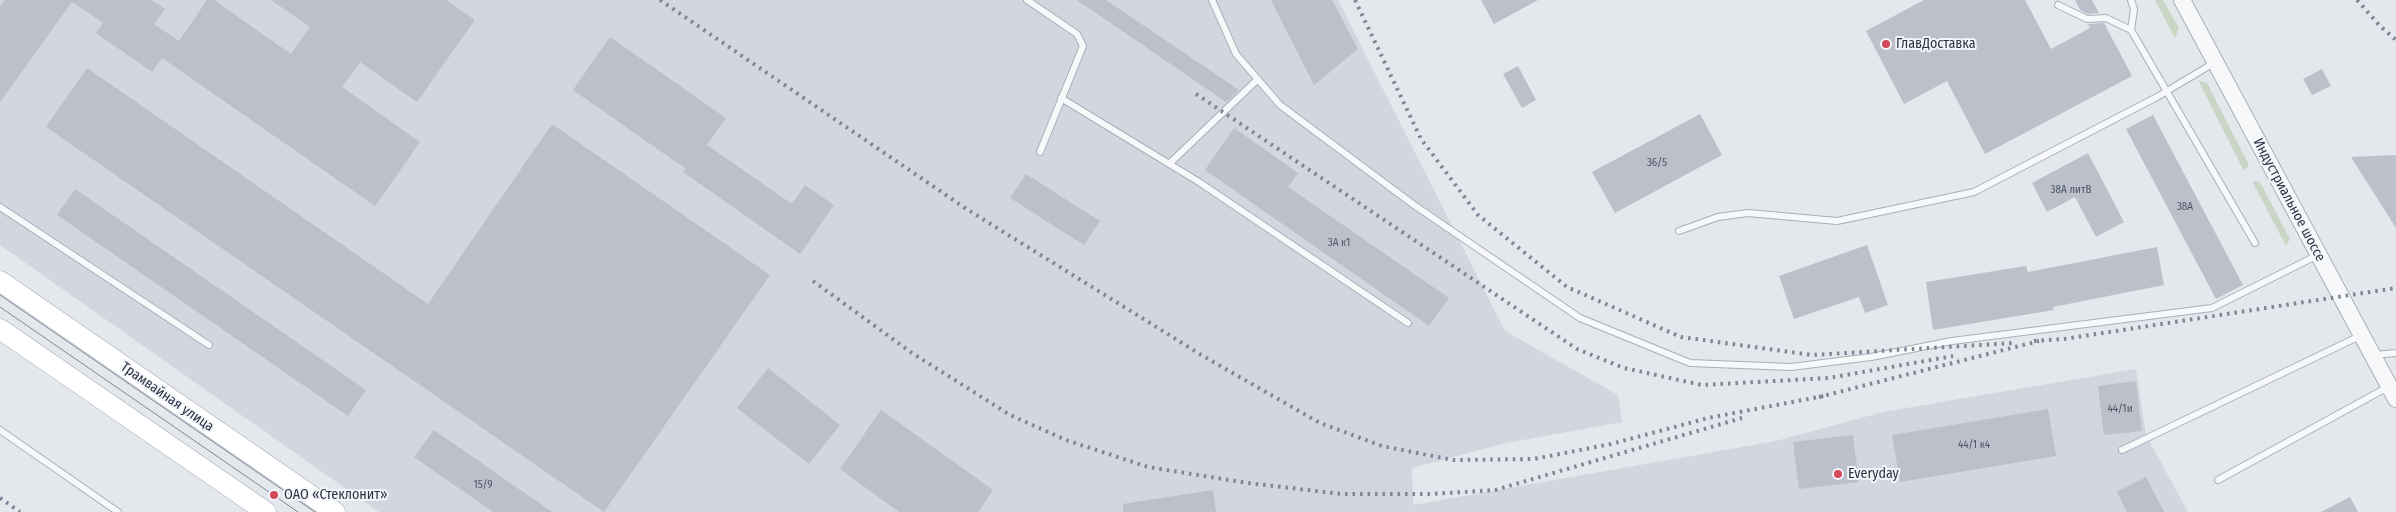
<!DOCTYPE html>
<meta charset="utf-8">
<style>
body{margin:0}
canvas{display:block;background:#e4e7ec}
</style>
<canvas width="2396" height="512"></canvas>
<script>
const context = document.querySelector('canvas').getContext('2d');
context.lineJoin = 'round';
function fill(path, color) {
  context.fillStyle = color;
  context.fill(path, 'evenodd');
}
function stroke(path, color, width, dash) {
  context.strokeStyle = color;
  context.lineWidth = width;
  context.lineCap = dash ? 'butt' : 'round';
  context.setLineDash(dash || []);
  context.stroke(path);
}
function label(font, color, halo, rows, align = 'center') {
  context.font = font + ' "Fira Sans Condensed",sans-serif';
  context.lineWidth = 4;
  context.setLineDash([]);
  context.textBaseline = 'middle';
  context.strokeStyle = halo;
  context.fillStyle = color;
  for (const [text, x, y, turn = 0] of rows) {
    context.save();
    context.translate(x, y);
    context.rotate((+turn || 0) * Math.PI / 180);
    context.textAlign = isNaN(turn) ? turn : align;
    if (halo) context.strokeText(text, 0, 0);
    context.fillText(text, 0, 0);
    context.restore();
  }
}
fill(new Path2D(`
 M0,0H1338L1505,331L1618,395L1622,422L1506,443L1412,468L1413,505L1776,441L1883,412L2136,369L2146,435L2188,512H379L0,245Z`), '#d2d6de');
fill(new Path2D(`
 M2155,0H2163L2179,28L2175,38Z
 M2198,80L2207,83L2249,165L2244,171Z
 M2252,181L2260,182L2290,239L2286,246Z`), '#c9d6c5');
fill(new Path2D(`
 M5,0H151L165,9L154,24L179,41L207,0H214L291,54L310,27L271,0H446L475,20L417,102L360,62L342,87L420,142L375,206L162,58L152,72L96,33L103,23L72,2L0,102V6Z
 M1077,0H1106L1239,90L1226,102Z
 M1271,0H1332L1358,49L1314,85Z
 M1481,0H1538L1494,24Z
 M1924,0H2025L2051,49L2090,28L2088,24L2104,23L2132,76L1985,154L1947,81L1904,104L1866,31Z
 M2075,0H2092L2099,13L2088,14L2080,10Z
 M610,37L726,118L707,145L792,204L805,185L834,205L800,254L683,172L686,169L573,90Z
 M1518,66L1536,100L1522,108L1503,74Z
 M87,68L428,304L552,124L770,275L604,512L46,127Z
 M2322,69L2331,86L2312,95L2303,79Z
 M1700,114L1722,155L1615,213L1592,172Z
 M2153,115L2243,285L2216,299L2126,129Z
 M1234,128L1298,173L1288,187L1449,298L1429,326L1205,170Z
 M2088,153L2124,222L2096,237L2075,197L2047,212L2032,183Z
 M2396,155V228L2351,157Z
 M1026,174L1100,221L1084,245L1010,198Z
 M75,189L366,390L348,416L57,215Z
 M1867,245L1888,305L1865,313L1859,297L1794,319L1779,276Z
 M2157,247L2164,285L2053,307L2054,310L1933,330L1926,282L2026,266L2028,272Z
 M768,368L840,425L809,464L737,408Z
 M2136,381L2142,431L2104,435L2098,386Z
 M2048,409L2056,456L1900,482L1892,435Z
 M881,410L993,490L978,512H899L840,469Z
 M434,430L552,512H493L414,457Z
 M1853,435L1859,482L1799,489L1793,442Z
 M2146,477L2164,512H2127L2117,492Z
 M1213,490L1216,512H1123V504Z
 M2350,497L2358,512H2321Z`), '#bbc0ca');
const service = new Path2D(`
 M1027,0L1077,34L1083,46L1040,152
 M1212,0L1236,54L1280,105L1414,205L1580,318L1690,363L1791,367L1871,357L1952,341L2212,308L2318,255
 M2131,0L2134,9L2131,30L2255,243
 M2058,5L2087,19L2106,18L2131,30
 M1061,98L1199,182L1408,323
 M1169,164L1258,79
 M0,207L209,345
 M1679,231L1718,217L1748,213L1837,221L1974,192L2157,97L2214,63
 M2375,355L2396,353
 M0,430L118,512
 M2122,450L2362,335
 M2218,480L2388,387`);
const tertiary = new Path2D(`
 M2182,0L2396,399`);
const primary = new Path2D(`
 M0,281L335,512
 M0,329L266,512`);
stroke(service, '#a9aeb7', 8);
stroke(tertiary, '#a9aeb7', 18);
stroke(primary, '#a3abb8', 21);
stroke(service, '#f7f8fa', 6);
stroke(tertiary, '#f7f8fa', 16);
stroke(primary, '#fff', 20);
stroke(new Path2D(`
 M0,295L315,512
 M0,307L298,512`), '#7d8696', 1);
stroke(new Path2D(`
 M660,0L965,208L1203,356L1320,423L1382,446L1453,460L1534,459L1611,444L1708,418L1824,396
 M1355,0L1421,139L1478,215L1567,287L1681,337L1812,355L2014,343
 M2357,0L2380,26L2396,40
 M1196,94L1577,349L1624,368L1702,385L1829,378L1953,356
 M813,281L912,353L1010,415L1066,440L1148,467L1248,483L1342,494H1431L1495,490L1742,418
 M2034,341L2064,339L2396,288
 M1819,397L2039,341
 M0,498L20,512`), '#7d8696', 4, [2.5, 5]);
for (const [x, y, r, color] of [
 [1886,44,5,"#d1495b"],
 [1838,474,5,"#d1495b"],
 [274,495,5,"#d1495b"]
]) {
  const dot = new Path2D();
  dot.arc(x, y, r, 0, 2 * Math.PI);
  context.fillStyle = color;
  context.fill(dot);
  stroke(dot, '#f4f6f9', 2);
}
label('11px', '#4f5766', null, [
 ["36/5",1657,163],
 ["38А литВ",2071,190],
 ["38А",2185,207],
 ["3А к1",1339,243],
 ["44/1и",2120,409],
 ["44/1 к4",1974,445],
 ["15/9",483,485]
]);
label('14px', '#2b3445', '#f4f6f9', [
 ["ГлавДоставка",1896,44],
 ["Everyday",1848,474],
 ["ОАО «Стеклонит»",284,495]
], 'left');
label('14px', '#2b3445', '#f4f6f9', [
 ["Индустриальное шоссе",2289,200,62],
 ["Трамвайная улица",167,397,35]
]);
</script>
